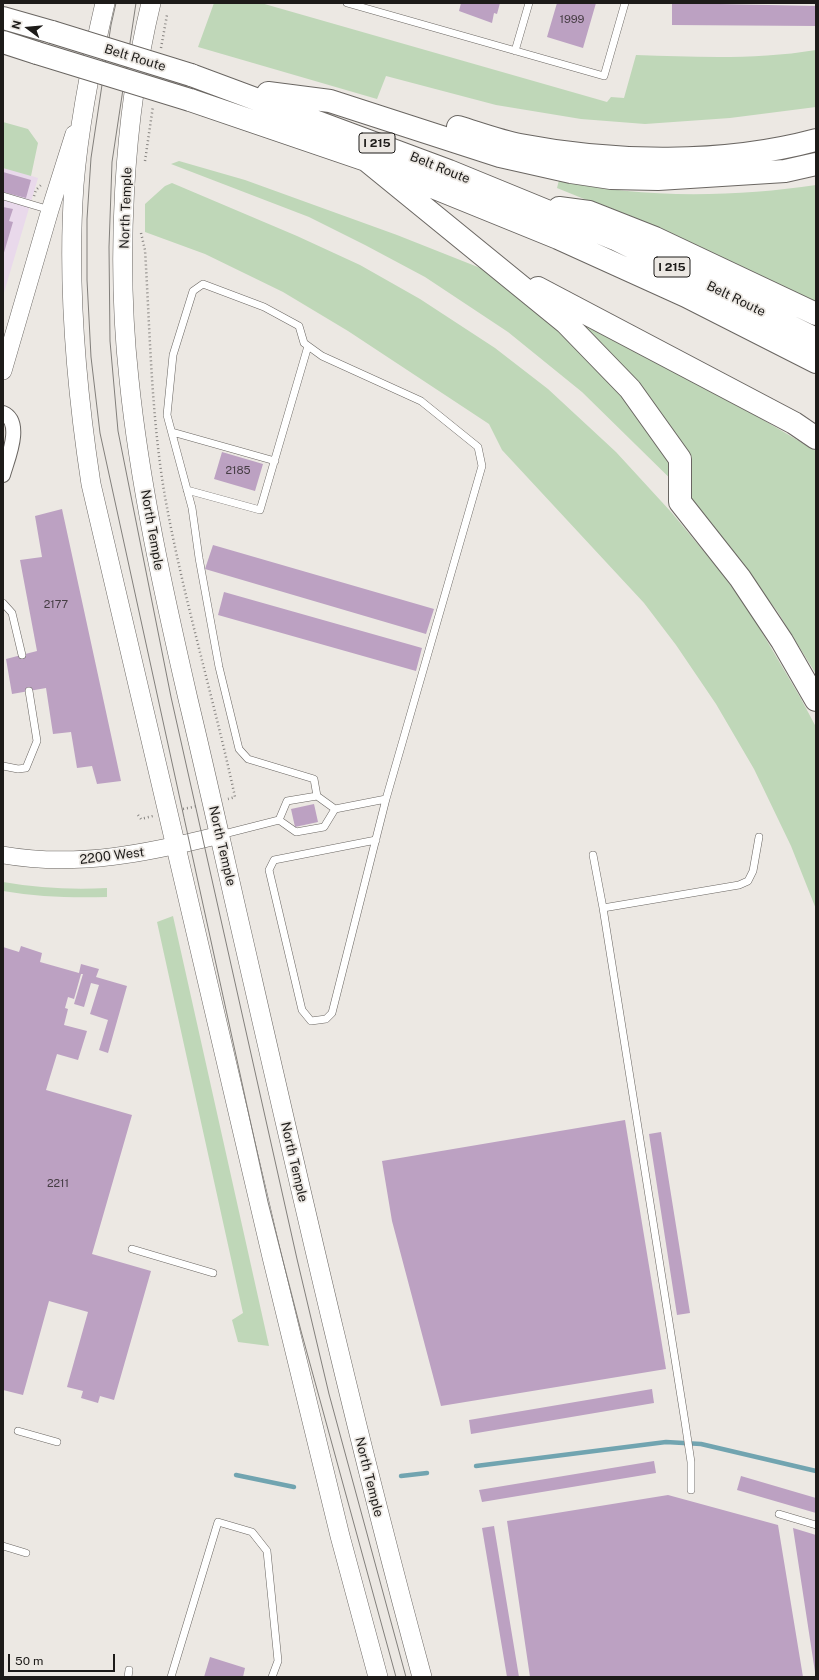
<!DOCTYPE html>
<style>
body{margin:0}
#map{position:relative;width:819px;height:1680px;overflow:hidden;background:#ece8e3;font-family:"Public Sans",sans-serif}
canvas{display:block}
.frame{position:absolute;inset:0;border:4px solid #1d1b19;pointer-events:none}
.north{position:absolute;left:8px;top:8px;width:40px;height:40px;-webkit-text-stroke:3px #ece8e3;paint-order:stroke;rotate:286deg;font-size:11px;font-weight:700;line-height:16px;text-align:center;color:#1d1b19}
.north::after{content:'';display:block;margin:auto;width:14px;height:18px;background:#1d1b19;clip-path:polygon(50% 0,100% 100%,50% 72%,0 100%)}
.scale{position:absolute;left:8px;top:1654px;width:107px;height:18px;box-sizing:border-box;border:2px solid #1d1b19;border-top:0;padding-left:5px;font-size:12px;line-height:14px;white-space:nowrap;color:#1d1b19;-webkit-text-stroke:3px #ece8e3;paint-order:stroke}
</style>
<div id="map">
<canvas width="819" height="1680"></canvas>
<div class="frame"></div>
<div class="north">N</div>
<div class="scale">50 m</div>
</div>
<script>
const context = document.querySelector('canvas').getContext('2d');
context.lineJoin = 'round';
function fill(path, color) {
  context.fillStyle = color;
  context.fill(path, 'evenodd');
}
function stroke(path, color, width, dash) {
  context.strokeStyle = color;
  context.lineWidth = width;
  context.lineCap = dash ? 'butt' : 'round';
  context.setLineDash(dash || []);
  context.stroke(path);
}
function label(font, color, halo, rows, align = 'center') {
  context.font = font + ' "Public Sans",sans-serif';
  context.lineWidth = 3.5;
  context.setLineDash([]);
  context.textBaseline = 'middle';
  context.strokeStyle = halo;
  context.fillStyle = color;
  for (const [text, x, y, turn = 0] of rows) {
    context.save();
    context.translate(x, y);
    context.rotate((+turn || 0) * Math.PI / 180);
    context.textAlign = isNaN(turn) ? turn : align;
    if (halo) context.strokeText(text, 0, 0);
    context.fillText(text, 0, 0);
    context.restore();
  }
}
fill(new Path2D(`
 M3,167L38,178L3,296Z`), '#e9d9eb');
fill(new Path2D(`
 M214,3H261L607,102L611,97L624,98L636,55C696,57 756,60 816,50V107L730,118L645,124L581,119L496,105L386,76L377,99L198,47Z
 M3,122L28,129L38,143L31,176L3,168Z
 M179,161L245,180L397,235L498,275L743,408L816,451V674L777,611L688,496L582,392L508,332L425,277L365,245L309,217L171,164Z
 M559,180C638,199 736,197 816,185V303L646,224L557,188Z
 M172,183L297,236L360,265L420,299L495,348L548,389L616,452L672,513L720,571L750,612L800,697L816,727V909L791,846L754,769L716,704L676,645L644,603L502,450L489,424L348,331L283,292L205,254L145,232V204L165,186Z
 M3,882C38,888 72,890 107,888V897C72,898 38,897 3,891Z
 M173,916L269,1346L238,1342L232,1320L243,1313L157,922Z`), '#bfd7b8');
stroke(new Path2D(`
 M476,1466L666,1442L701,1444L816,1471
 M236,1475L294,1487
 M401,1476L427,1473`), '#71a4b0', 4.5);
fill(new Path2D(`
 M461,3H500L497,14L494,13L492,23L459,11Z
 M557,3H596L583,48L547,37Z
 M672,3L816,6V26L672,25Z
 M3,172L31,180L26,198L3,192Z
 M3,207L13,209L9,221L13,222L3,256Z
 M222,452L263,464L255,491L214,479Z
 M62,509L121,781L97,784L92,766L77,768L71,732L53,734L46,688L12,694L6,659L37,651L20,560L42,557L35,516Z
 M213,545L434,609L426,634L205,569Z
 M224,592L422,648L416,671L218,615Z
 M314,804L318,822L295,827L291,809Z
 M21,946L42,953L40,962L79,973L81,964L99,969L96,977L127,986L108,1053L99,1050L108,1020L90,1014L99,985L91,983L84,1007L74,1004L83,974H81L74,999L68,997L65,1008L68,1009L64,1025L87,1031L78,1060L57,1054L46,1090L132,1115L92,1254L151,1271L114,1400L100,1396L98,1403L81,1398L83,1391L67,1387L88,1312L49,1301L23,1395L3,1390V947L19,952Z
 M625,1120L666,1369L441,1406L392,1221L382,1161Z
 M661,1132L690,1313L677,1315L649,1134Z
 M652,1389L654,1403L471,1434L469,1420Z
 M654,1461L656,1473L482,1502L479,1490Z
 M741,1476L816,1498V1513L737,1490Z
 M668,1495L778,1525L803,1677H530L507,1521Z
 M494,1526L519,1677H507L482,1528Z
 M793,1528L816,1535V1672H815Z
 M210,1657L245,1668L243,1677H204Z`), '#bca1c2');
const service = new Path2D(`
 M347,3L604,76L625,3
 M515,51L529,3
 M3,196L50,210
 M172,432L275,461
 M187,490L260,510L308,346
 M3,603L12,613L22,655
 M3,766L18,769L26,768L37,741L29,691
 M317,796L314,779L248,759L239,749L219,667L199,558L192,508L167,415L173,355L193,291L203,284L264,307L299,326L304,343L322,356L421,401L478,447L482,466L386,799L335,809
 M317,796L335,809L324,827L296,832L279,820L287,801Z
 M220,835L279,820
 M376,840L274,860L269,870L302,1010L311,1021L326,1019L332,1013L386,799
 M593,855L603,908L685,1422L691,1462V1490
 M603,908L739,885L748,881L753,871L759,837
 M132,1249L213,1273
 M18,1431L57,1442
 M779,1514L816,1525
 M3,1546L26,1553
 M128,1677L129,1670
 M171,1677L218,1522L252,1532L267,1551L278,1661L272,1677`);
const minor = new Path2D(`
 M3,413C24,422 7,460 3,475`);
const tertiary = new Path2D(`
 M3,371L50,210L74,134
 M3,855C77,868 148,853 220,835`);
const secondary = new Path2D(`
 M105,3C91,63 79,124 74,185C67,284 76,386 91,484L272,1257L340,1536L378,1677
 M151,3C123,119 116,260 129,379C140,487 164,594 188,699C207,778 224,856 242,934C299,1183 355,1431 422,1677`);
const motorway = new Path2D(`
 M3,18L52,32
 M3,42L37,53
 M191,75L449,171L615,239L816,339
 M268,93L330,101L500,156L571,172L611,178L658,179L785,171L816,164
 M190,100L366,160L558,238L686,296L816,362
 M458,127C478,133 499,141 520,145C613,163 723,165 816,140
 M366,160L566,323L630,389L680,459V502L740,578L782,641L816,700
 M559,208L589,212L655,238L816,314
 M538,288L794,423L816,438`);
stroke(service, '#6a6662', 8);
stroke(minor, '#6a6662', 16);
stroke(tertiary, '#6a6662', 18);
stroke(secondary, '#6a6662', 20);
stroke(motorway, '#6a6662', 24);
stroke(new Path2D(`
 M161,48L167,15
 M145,161L153,106
 M34,196L36,190L41,185
 M141,233L145,250C150,330 151,411 164,491C182,594 213,695 235,797L228,799
 M183,809L198,806
 M138,815L141,819L153,816`), '#878481', 2.5, [1, 3]);
stroke(service, '#fff', 7);
stroke(minor, '#fff', 14);
stroke(tertiary, '#fff', 17);
stroke(secondary, '#fff', 19);
stroke(motorway, '#fff', 22);
stroke(new Path2D(`
 M116,3L111,25L91,158L87,219V280L91,357L100,433L268,1202L301,1331L396,1677
 M136,3L112,162L109,247L110,341L118,431L171,697L297,1259L329,1394L406,1677`), '#827f7b', 1);
const motorwayBridge = new Path2D(`
 M52,32L191,75
 M37,53L190,100`);
stroke(motorwayBridge, '#6a6662', 24, []);
stroke(motorwayBridge, '#fff', 22);
label('11px', '#453c43', null, [
 ["1999",572,20],
 ["2185",238,471],
 ["2177",56,605],
 ["2211",58,1184]
]);
for (const [x, y, w] of [
 [377,143,36],
 [672,267,36]
]) {
  const box = new Path2D();
  box.roundRect(x - w / 2, y - 10, w, 20, 3);
  context.fillStyle = '#ece8e3';
  context.fill(box);
  stroke(box, '#1d1b19', 1);
}
label('bold 12px', '#1d1b19', null, [
 ["I 215",377,143],
 ["I 215",672,267]
]);
label('13px', '#1d1b19', '#ece8e3', [
 ["Belt Route",135,58,17],
 ["Belt Route",440,168,22],
 ["North Temple",126,208,-88],
 ["Belt Route",736,299,26],
 ["North Temple",152,530,80],
 ["North Temple",222,846,77],
 ["2200 West",112,856,-7],
 ["North Temple",294,1162,77],
 ["North Temple",369,1477,76]
]);
</script>
